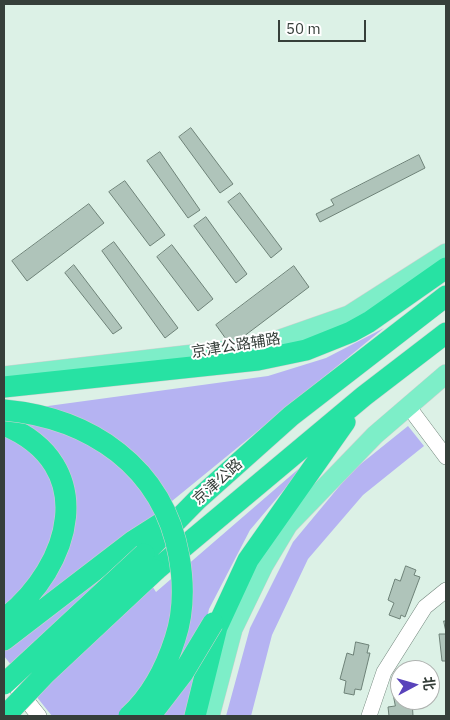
<!DOCTYPE html>
<meta charset="utf-8">
<style>
body{margin:0}
#map{position:relative;width:450px;height:720px;overflow:hidden;background:#dcf1e6;font-family:"IBM Plex Sans","Noto Sans SC",sans-serif}
canvas{display:block}
.frame{position:absolute;inset:0;border:5px solid #363f3a;pointer-events:none}
.north{position:absolute;left:390px;top:660px;width:50px;height:50px;box-sizing:border-box;background:#fff;border:1px solid #afb2b0;border-radius:50%;rotate:84deg;font-size:14px;font-weight:700;line-height:20px;text-align:center;color:#363f3a}
.north::after{content:'';display:block;margin:auto;width:18px;height:22px;background:#5943bb;clip-path:polygon(50% 0,100% 100%,50% 72%,0 100%)}
.scale{position:absolute;left:278px;top:20px;width:88px;height:22px;box-sizing:border-box;border:2px solid #363f3a;border-top:0;padding-left:6px;font-size:15px;line-height:18px;white-space:nowrap;color:#363f3a;-webkit-text-stroke:4px #fff;paint-order:stroke}
</style>
<div id="map">
<canvas width="450" height="720"></canvas>
<div class="frame"></div>
<div class="north">北</div>
<div class="scale">50 m</div>
</div>
<script>
const context = document.querySelector('canvas').getContext('2d');
context.lineJoin = 'round';
function fill(path, color) {
  context.fillStyle = color;
  context.fill(path, 'evenodd');
}
function stroke(path, color, width, dash) {
  context.strokeStyle = color;
  context.lineWidth = width;
  context.lineCap = dash ? 'butt' : 'round';
  context.setLineDash(dash || []);
  context.stroke(path);
}
function label(font, color, halo, rows, align = 'center') {
  context.font = font + ' "IBM Plex Sans","Noto Sans SC",sans-serif';
  context.lineWidth = 4;
  context.setLineDash([]);
  context.textBaseline = 'middle';
  context.strokeStyle = halo;
  context.fillStyle = color;
  for (const [text, x, y, turn = 0] of rows) {
    context.save();
    context.translate(x, y);
    context.rotate((+turn || 0) * Math.PI / 180);
    context.textAlign = isNaN(turn) ? turn : align;
    if (halo) context.strokeText(text, 0, 0);
    context.fillText(text, 0, 0);
    context.restore();
  }
}
fill(new Path2D(`
 M384,328L123,541L156,592L310,459L250,530L209,609L185,716H52L4,656V412L268,376L326,358Z
 M408,426L424,446L363,495L308,559L272,635L251,716H226L250,628L293,542L352,471Z`), '#b5b3f2');
const building = new Path2D(`
 M191,128L233,184L220,193L179,137Z
 M160,152L200,210L188,218L147,161Z
 M419,155L425,168L320,222L316,214L334,205L331,200Z
 M125,181L165,235L150,246L109,192Z
 M240,193L282,249L271,258L228,202Z
 M89,204L104,223L27,281L12,261Z
 M206,217L247,274L236,283L194,226Z
 M114,242L178,328L165,338L102,251Z
 M172,245L213,299L198,311L157,257Z
 M74,265L122,328L113,334L65,273Z
 M294,266L309,287L231,346L216,325Z
 M406,566L416,570L414,575L420,577L405,617L401,615L400,619L389,615L394,603L388,600L395,579L400,581Z
 M444,621H446V661H442L439,634H446Z
 M356,642L369,645L367,653H370L361,690L355,689L354,695L344,693L346,681L340,679L347,653L353,655Z
 M393,692H400V700H412L413,716H389L388,707L395,706Z`);
fill(building, '#afc4ba');
stroke(building, '#6e8278', 1);
const minor = new Path2D(`
 M408,406L446,457
 M18,690L39,716
 M369,716L384,672L425,607L446,590`);
const major = new Path2D(`
 M4,376L228,350L269,343L349,315L446,253
 M210,716L233,629L264,565L288,525L375,435L446,374`);
const highway = new Path2D(`
 M4,387L258,360L306,350L351,332L369,322L446,268
 M4,425C100,465 72,566 4,619
 M144,554L197,500L291,416L446,296
 M156,570L364,396L446,333
 M4,640L133,541L166,520
 M195,716L217,627L248,560L345,422`);
stroke(minor, '#72867c', 16);
stroke(major, '#cfd1d0', 20);
stroke(highway, '#cfd1d0', 22);
stroke(minor, '#fff', 15);
stroke(major, '#7deec8', 19);
stroke(highway, '#27e2a3', 21);
const highwayBridge = new Path2D(`
 M4,410C91,418 163,467 179,556C184,584 184,612 175,639C166,667 151,696 129,716
 M4,684L144,554
 M5,716L46,673L156,570
 M150,716L183,673L213,623`);
stroke(highwayBridge, '#cfd1d0', 22, []);
stroke(highwayBridge, '#27e2a3', 21);
label('15px', '#363f3a', '#fff', [
 ["京津公路辅路",236,346,-9],
 ["京津公路",218,482,-42]
]);
</script>
